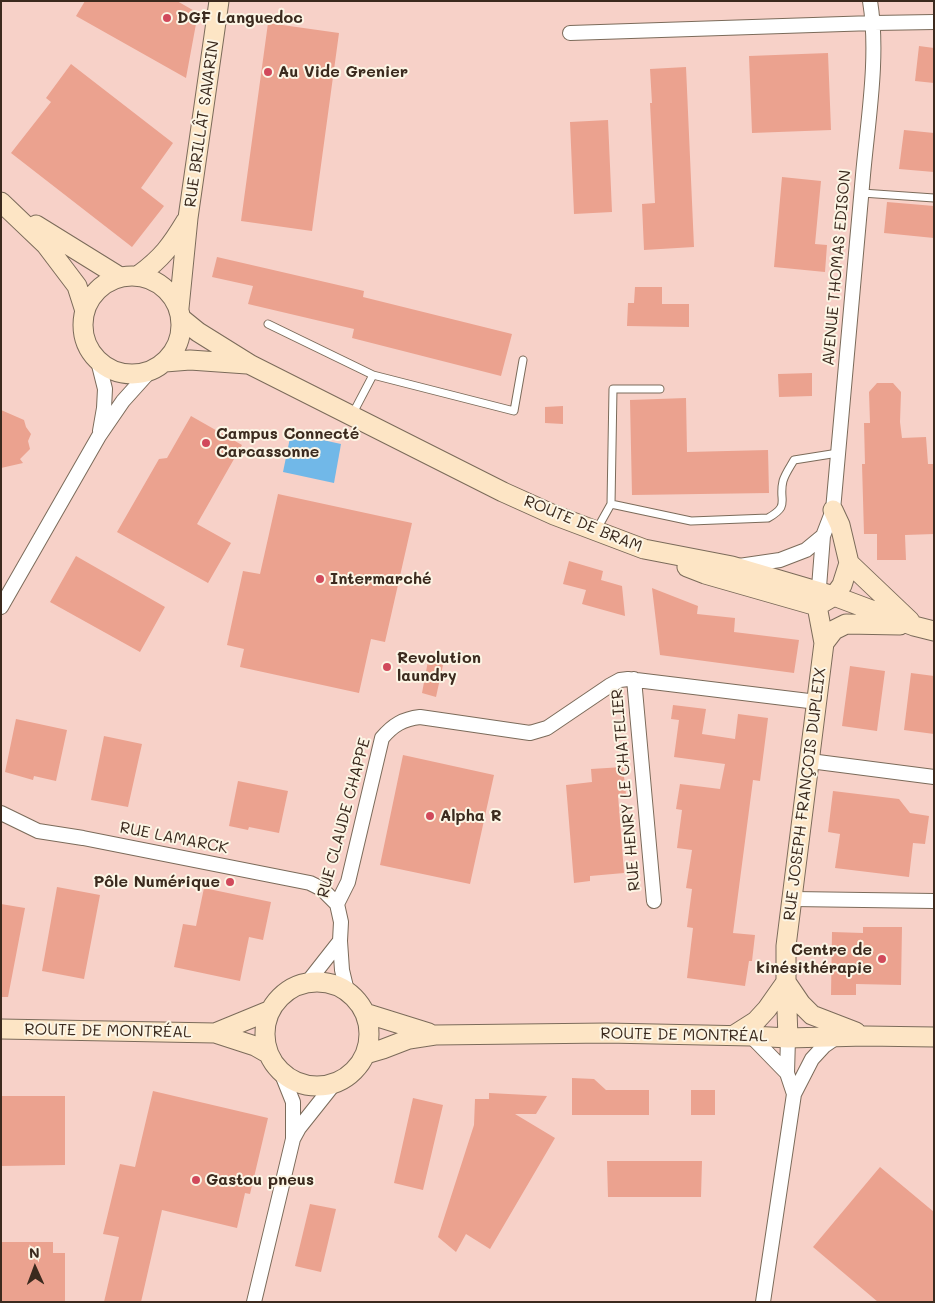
<!DOCTYPE html>
<meta charset="utf-8">
<style>
body{margin:0}
#map{position:relative;width:935px;height:1303px;overflow:hidden;background:#f3e4c8;font-family:Mali,sans-serif}
canvas{display:block}
.frame{position:absolute;inset:0;border:2px solid #3b2a1e;pointer-events:none}
.north{position:absolute;left:10px;top:1243px;width:50px;height:50px;-webkit-text-stroke:4px #fcf5e5;paint-order:stroke;rotate:358deg;font-size:14px;font-weight:700;line-height:20px;text-align:center;color:#3b2a1e}
.north::after{content:'';display:block;margin:auto;width:18px;height:22px;background:#3b2a1e;clip-path:polygon(50% 0,100% 100%,50% 72%,0 100%)}
</style>
<div id="map">
<canvas width="935" height="1303"></canvas>
<div class="frame"></div>
<div class="north">N</div>
</div>
<script>
const context = document.querySelector('canvas').getContext('2d');
context.lineJoin = 'round';
function fill(path, color) {
  context.fillStyle = color;
  context.fill(path, 'evenodd');
}
function stroke(path, color, width, dash) {
  context.strokeStyle = color;
  context.lineWidth = width;
  context.lineCap = dash ? 'butt' : 'round';
  context.setLineDash(dash || []);
  context.stroke(path);
}
function label(font, color, halo, rows, align = 'center') {
  context.font = font + ' Mali,sans-serif';
  context.lineWidth = 4;
  context.setLineDash([]);
  context.textBaseline = 'middle';
  context.strokeStyle = halo;
  context.fillStyle = color;
  for (const [text, x, y, turn = 0] of rows) {
    context.save();
    context.translate(x, y);
    context.rotate((+turn || 0) * Math.PI / 180);
    context.textAlign = isNaN(turn) ? turn : align;
    if (halo) context.strokeText(text, 0, 0);
    context.fillText(text, 0, 0);
    context.restore();
  }
}
fill(new Path2D(`
 M1,1H934V1302H1Z`), '#f7d1c8');
fill(new Path2D(`
 M291,433L341,444L334,483L283,472Z`), '#71b8e8');
fill(new Path2D(`
 M85,1H177L198,13L186,78L76,16Z
 M268,23L339,33L312,231L241,221Z
 M919,46L934,48V83L915,81Z
 M828,53L831,130L752,133L749,56Z
 M71,64L173,143L141,188L164,206L132,247L11,153L51,102L46,98Z
 M686,67L694,247L644,250L642,204L655,203L650,103H652L650,69Z
 M608,120L612,212L574,214L570,122Z
 M904,130L934,133V172L899,169Z
 M782,177L821,181L815,244L827,245L825,272L774,267Z
 M887,202L934,206V238L884,233Z
 M217,257L364,291L363,297L512,334L501,376L352,338L354,329L248,304L253,286L212,277Z
 M635,287H662V304H689V327L627,326L628,303H634Z
 M812,373V396L779,397L778,374Z
 M877,383H893L901,392L900,422L902,438L926,437L928,464H934V534L905,535L906,560H877V534H864L862,464H865L864,423H870L869,392Z
 M686,398L687,452L768,450L769,493L632,495L630,400Z
 M563,406V424L545,423V407Z
 M1,410L24,420L26,427L31,434L28,441L30,449L20,459L23,463L1,468Z
 M191,416L242,445L197,524L231,543L208,583L117,532L159,459L167,458Z
 M278,494L412,523L385,642L371,639L359,693L240,667L244,649L227,645L243,571L260,574Z
 M76,556L165,607L140,652L50,602Z
 M569,561L603,571L601,580L622,586L625,616L582,604L586,590L563,584Z
 M652,588L698,606L697,614L735,618L734,632L799,640L794,673L660,655Z
 M428,661L443,665L436,697L422,693Z
 M850,666L885,671L877,731L842,726Z
 M911,673L934,676V734L904,730Z
 M673,705L706,709L702,734L735,739L738,714L768,718L760,781L753,780L733,933L755,935L752,961H749L745,986L687,978L693,928L687,927L692,889L686,888L692,850L677,848L682,810L676,809L680,784L720,789L725,764L674,757L679,720L671,719Z
 M16,719L67,730L56,781L34,776L33,780L5,772Z
 M104,736L142,744L128,807L91,800Z
 M403,755L494,775L470,884L380,865Z
 M623,767L626,794L618,795L624,873L590,876V881L574,883L566,785L592,782L591,769Z
 M238,781L288,791L279,833L249,827L248,830L229,826Z
 M833,791L899,799L910,813L929,816L925,844L913,843L909,877L835,868L840,834L828,832Z
 M57,887L100,895L84,979L42,971Z
 M204,888L271,902L263,940L249,937L240,981L174,967L183,924L196,926Z
 M1,904L25,908L8,997H1Z
 M863,927H902L901,985L856,984V995H831L832,932L863,933Z
 M572,1078L594,1079L606,1090H649V1115H572Z
 M691,1090H715V1115H691Z
 M153,1091L268,1118L250,1194L245,1193L237,1228L162,1210L141,1302H104L119,1237L103,1234L120,1164L135,1167Z
 M489,1093L547,1096L536,1114H515L555,1138L490,1249L466,1234L456,1252L438,1237L474,1125L475,1099H489Z
 M1,1096H65V1165L1,1166Z
 M413,1098L443,1105L423,1190L394,1183Z
 M607,1161H702L701,1197H608Z
 M880,1167L934,1212V1302H878L813,1247Z
 M310,1204L336,1209L321,1272L295,1266Z
 M1,1242H53V1253H65V1302H1Z`), '#eba28f');
const service = new Path2D(`
 M862,193L934,198
 M268,324L373,375L352,415
 M373,375L514,411L523,360
 M611,504L613,389H660
 M597,529L611,504L691,521L768,518C791,505 778,501 783,481C785,474 790,467 794,460L838,453`);
const minor = new Path2D(`
 M570,33L874,23L934,22
 M98,361L105,389L104,408L100,431
 M739,566L780,560L806,550L823,536
 M818,600L823,536L833,510C842,398 854,287 863,175C868,119 879,56 870,1
 M1,607L99,436L123,401L150,371
 M634,679L654,901
 M810,761L934,777
 M1,813L38,831L83,838L310,883L322,889L337,904
 M793,899L934,901
 M307,983L340,941
 M347,991L342,970L340,941L341,922L337,904L348,882L382,738C393,725 403,719 420,717L530,733L547,728L609,686L620,680L628,679L817,702
 M751,1036L787,1073
 M788,1038L787,1073L794,1094
 M281,1072L293,1102V1139
 M254,1302L293,1139L299,1128L334,1084
 M763,1302L794,1094L812,1059L824,1046L837,1037`);
const secondary = new Path2D(`
 M1,202L46,245L77,286L85,311
 M36,225L120,277
 M139,275C162,258 171,246 186,221
 M83 325a49 49 0 1 1 98 0a49 49 0 1 1-98 0Z
 M179,308L188,218L219,1
 M182,319L198,332L251,365L503,492L554,515L644,549L732,566L834,596L914,626L934,631
 M165,362L190,360L247,364
 M849,563L910,621
 M687,567L705,574L817,606L834,596L842,585L849,563L840,525L833,510
 M824,643L834,630L846,624L900,625
 M786,982L801,1004L812,1015L856,1032
 M265 1034a52 52 0 1 1 104 0a52 52 0 1 1-104 0Z
 M365,1013L429,1033
 M1,1029L215,1033L255,1046L269,1054
 M215,1033L271,1010
 M734,1035L756,1021L767,1009L786,982
 M788,1038L786,982V946L824,643L817,606
 M366,1054L383,1049L409,1039L435,1035L607,1033L751,1036L788,1038L865,1036L934,1037`);
stroke(service, '#7b6b5a', 9);
stroke(minor, '#7b6b5a', 16);
stroke(secondary, '#7b6b5a', 21);
stroke(service, '#fff', 7);
stroke(minor, '#fff', 14);
stroke(secondary, '#fde5c5', 19);
for (const [x, y, r, color] of [
 [167,18,5,"#d1495b"],
 [268,72,5,"#d1495b"],
 [206,443,5,"#d1495b"],
 [320,579,5,"#d1495b"],
 [387,667,5,"#d1495b"],
 [430,816,5,"#d1495b"],
 [230,882,5,"#d1495b"],
 [882,959,5,"#d1495b"],
 [196,1180,5,"#d1495b"]
]) {
  const dot = new Path2D();
  dot.arc(x, y, r, 0, 2 * Math.PI);
  context.fillStyle = color;
  context.fill(dot);
  stroke(dot, '#fcf5e5', 2);
}
label('bold 16px', '#3b2a1e', '#fcf5e5', [
 ["DGF Languedoc",177,18],
 ["Au Vide Grenier",278,72],
 ["Campus Connecté",216,434],
 ["Carcassonne",216,452],
 ["Intermarché",330,579],
 ["Revolution",397,658],
 ["laundry",397,676],
 ["Alpha R",440,816],
 ["Pôle Numérique",220,882,"right"],
 ["Centre de",872,950,"right"],
 ["kinésithérapie",872,968,"right"],
 ["Gastou pneus",206,1180]
], 'left');
label('16px', '#3b2a1e', '#fcf5e5', [
 ["RUE BRILLÂT SAVARIN",202,124,-82],
 ["AVENUE THOMAS EDISON",837,268,-85],
 ["ROUTE DE BRAM",583,524,22],
 ["RUE HENRY LE CHATELIER",626,790,-95],
 ["RUE JOSEPH FRANÇOIS DUPLEIX",805,794,-83],
 ["RUE CLAUDE CHAPPE",344,818,-75],
 ["RUE LAMARCK",174,838,11],
 ["ROUTE DE MONTRÉAL",108,1031,1],
 ["ROUTE DE MONTRÉAL",684,1035,1]
]);
</script>
